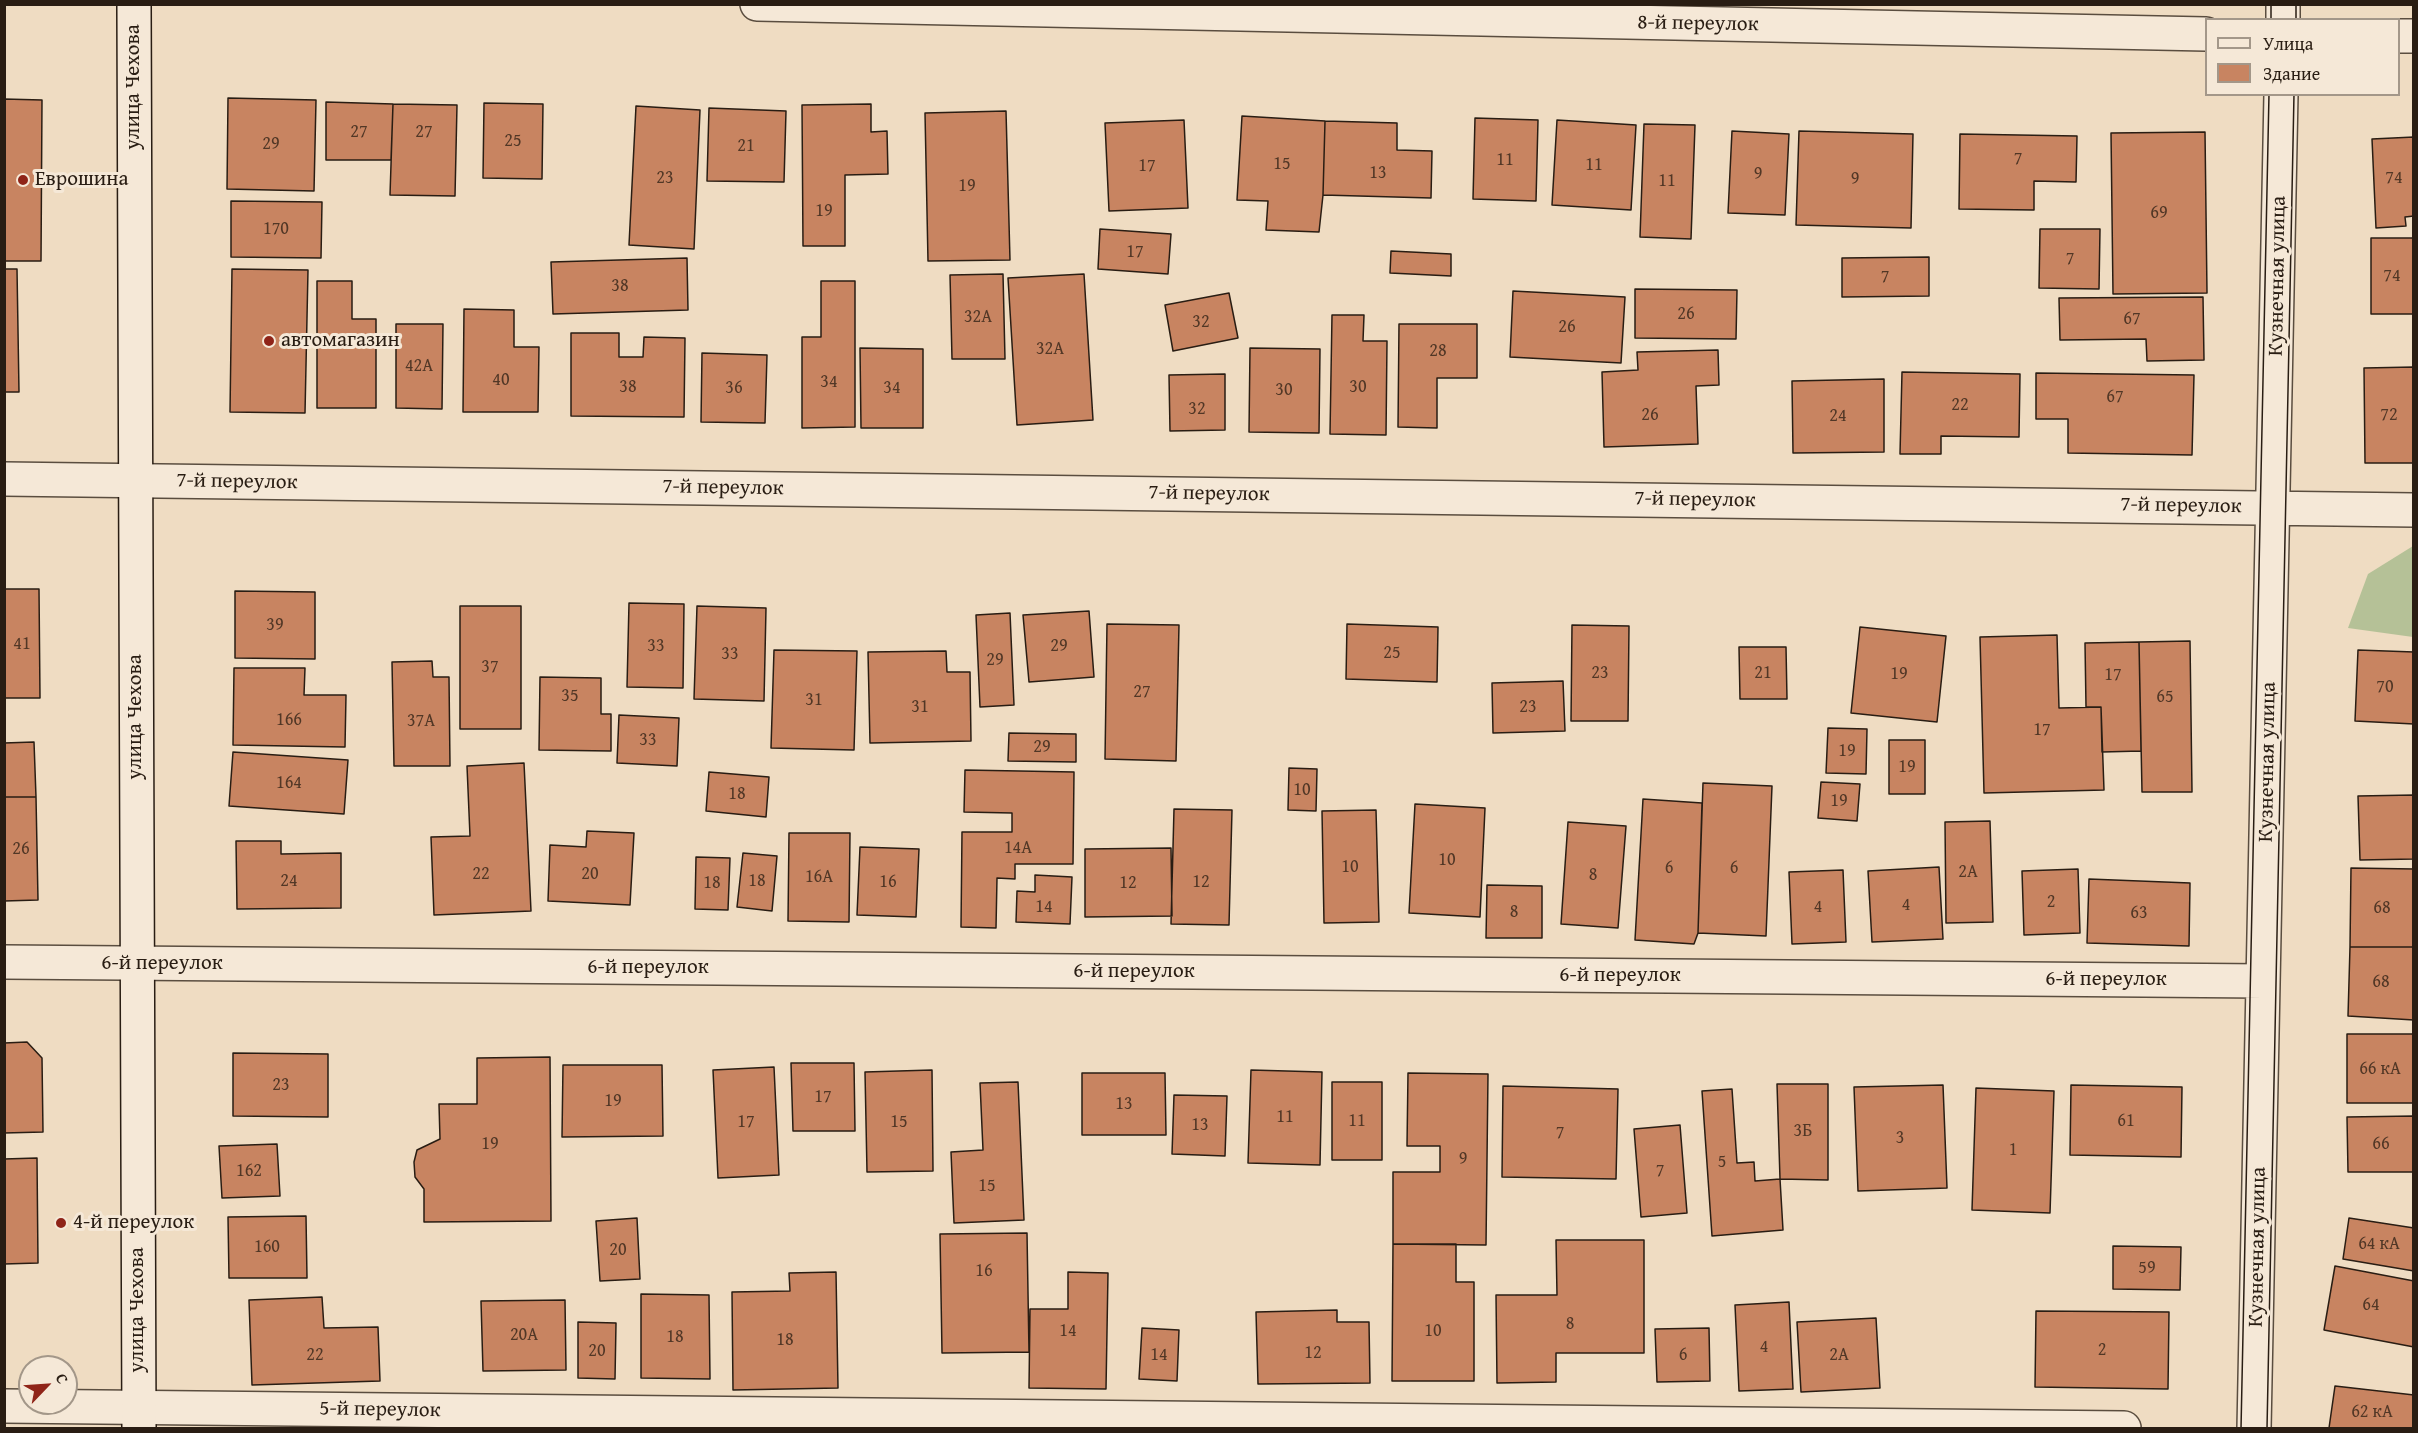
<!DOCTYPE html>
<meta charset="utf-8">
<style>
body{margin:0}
#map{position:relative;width:2418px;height:1433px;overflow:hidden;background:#efdcc2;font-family:"Gentium Book Plus",serif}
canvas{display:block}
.frame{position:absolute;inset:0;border:6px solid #291d13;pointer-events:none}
.legend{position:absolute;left:2205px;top:18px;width:195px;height:78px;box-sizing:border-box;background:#f5e8d7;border:2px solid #a39789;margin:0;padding:8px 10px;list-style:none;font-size:18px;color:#291d13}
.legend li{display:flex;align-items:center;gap:12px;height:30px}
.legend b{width:30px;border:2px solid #a39789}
.north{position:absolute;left:18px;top:1355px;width:60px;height:60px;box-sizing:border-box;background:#f5e8d7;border:2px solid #a39789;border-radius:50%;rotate:65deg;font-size:16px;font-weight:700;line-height:24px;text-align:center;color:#291d13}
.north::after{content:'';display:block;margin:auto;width:21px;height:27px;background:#8f2418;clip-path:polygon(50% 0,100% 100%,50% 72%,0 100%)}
</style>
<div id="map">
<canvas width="2418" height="1433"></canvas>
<div class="frame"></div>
<ul class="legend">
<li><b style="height:8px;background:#f5e8d7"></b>Улица</li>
<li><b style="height:16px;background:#c88461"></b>Здание</li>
</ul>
<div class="north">С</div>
</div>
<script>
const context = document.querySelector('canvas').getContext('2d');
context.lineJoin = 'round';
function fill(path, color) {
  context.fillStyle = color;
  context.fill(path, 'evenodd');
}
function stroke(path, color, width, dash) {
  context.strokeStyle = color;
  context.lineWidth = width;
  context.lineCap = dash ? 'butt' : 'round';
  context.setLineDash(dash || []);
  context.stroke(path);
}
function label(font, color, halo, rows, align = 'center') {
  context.font = font + ' "Gentium Book Plus",serif';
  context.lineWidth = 6;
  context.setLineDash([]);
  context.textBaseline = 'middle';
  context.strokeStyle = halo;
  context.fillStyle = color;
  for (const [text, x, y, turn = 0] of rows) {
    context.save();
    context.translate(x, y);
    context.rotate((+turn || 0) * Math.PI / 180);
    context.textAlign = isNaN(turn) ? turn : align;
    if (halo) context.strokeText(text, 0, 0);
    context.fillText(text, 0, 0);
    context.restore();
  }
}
fill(new Path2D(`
 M2413,546V637L2348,628L2368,574Z`), '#b5c197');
const building = new Path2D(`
 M228,98L316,100L314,191L227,189Z
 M4,99L42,100L41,261H4Z
 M326,102L393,104L391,160H326Z
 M484,103L543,104L542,179L483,178Z
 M393,104L457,105L455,196L390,195Z
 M871,104V132L887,131L888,174L845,175V246H803L802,105Z
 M636,106L700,110L694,249L629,245Z
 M709,108L786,111L784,182L707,181Z
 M1006,111L1010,260L928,261L925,113Z
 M1242,116L1325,121L1323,195L1319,232L1266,230L1268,201L1237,200Z
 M1475,118L1538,120L1536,201L1473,199Z
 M1184,120L1188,208L1109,211L1105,123Z
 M1557,120L1636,125L1631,210L1552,205Z
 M1325,121L1397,123V150L1432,151L1431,198L1323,195Z
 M1644,124L1695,125L1691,239L1640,237Z
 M1732,131L1789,134L1785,215L1728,213Z
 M1799,131L1913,134L1911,228L1796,225Z
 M2205,132L2207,293L2113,294L2111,133Z
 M1960,134L2077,136L2076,182L2034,181V210L1959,209Z
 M2414,137V216L2405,217L2406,226L2376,228L2372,139Z
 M231,201L322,202L321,258L231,257Z
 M1100,229L1171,234L1168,274L1098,269Z
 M2040,229H2100L2099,289L2039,288Z
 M2371,238H2414V314H2371Z
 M1391,251L1451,254V276L1390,273Z
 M1929,257V296L1842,297V258Z
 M687,258L688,310L553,314L551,262Z
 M4,269H17L19,392H4Z
 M232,269L308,270L305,413L230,412Z
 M1003,274L1005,359H952L950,275Z
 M1084,274L1093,420L1017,425L1008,278Z
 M317,281H352V319H376V408H317Z
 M821,281H855V427L802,428V337H821Z
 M1635,289L1737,290L1736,339L1635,338Z
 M1513,291L1625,297L1621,363L1510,357Z
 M1229,293L1238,338L1173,351L1165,305Z
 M2203,297L2204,360L2147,361L2146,339L2060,340L2059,298Z
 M464,309L514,310V347H539L538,412H463Z
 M1332,315H1364L1363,341H1387L1386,435L1330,434Z
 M396,324H443L442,409L396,408Z
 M1399,324H1477V378H1437V428L1398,427Z
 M571,333H619V357H643L644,337L685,338L684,417L571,416Z
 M860,348L923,349V428H861Z
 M1250,348L1320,349L1319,433L1249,432Z
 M1718,350L1719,385L1696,386L1698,444L1604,447L1602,372L1638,370L1637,352Z
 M702,353L767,355L765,423L701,422Z
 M2414,367V463H2365L2364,368Z
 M1902,372L2020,374L2019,437L1941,436V454H1900Z
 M2036,373L2194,375L2192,455L2068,453V419H2036Z
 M1225,374V430L1170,431L1169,375Z
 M1884,379V452L1793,453L1792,381Z
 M4,589H39L40,698H4Z
 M235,591L315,592V659L235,658Z
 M629,603L684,604L683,688L627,687Z
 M460,606H521V729H460Z
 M697,606L766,608L764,701L694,699Z
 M1089,611L1094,677L1029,682L1023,615Z
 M1010,613L1014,705L980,707L976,615Z
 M1107,624L1179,625L1176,761L1105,759Z
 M1347,624L1438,627L1437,682L1346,679Z
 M1572,625L1629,626L1628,721H1571Z
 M1860,627L1946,636L1937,722L1851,713Z
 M2057,635L2059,708L2101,707L2104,790L1984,793L1980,637Z
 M2190,641L2192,792H2142L2139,642Z
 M2139,642L2141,751L2102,752L2101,707H2086L2085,643Z
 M1739,647H1786L1787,699H1740Z
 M774,650L857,651L854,750L771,748Z
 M2358,650L2414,652V724L2355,721Z
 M946,651L947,672H970L971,741L870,743L868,652Z
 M432,661L433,677H449L450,766H394L392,662Z
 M234,668H305L304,695H346L345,747L233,745Z
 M540,677L601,678V714H611V751L539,750Z
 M1563,681L1565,731L1493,733L1492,683Z
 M619,715L679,718L677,766L617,763Z
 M1828,728L1867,729L1866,774L1826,773Z
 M1009,733L1076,734V762L1008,761Z
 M1889,740H1925V794H1889Z
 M34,742L36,797H4V743Z
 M233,752L348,760L344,814L229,806Z
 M524,763L531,911L434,915L431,837L470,836L467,766Z
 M1289,768L1317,769L1316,811L1288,810Z
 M965,770L1074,772L1073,864H1015V879L997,878L996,928L961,927L962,832H1012V813L964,812Z
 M709,772L769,777L766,817L706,811Z
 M1821,782L1860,784L1857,821L1818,818Z
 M1703,783L1772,786L1766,936L1698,933Z
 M2414,795V859L2360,860L2358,796Z
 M4,797H36L38,900L4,901Z
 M1643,799L1702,803L1698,933L1694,944L1635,940Z
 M1415,804L1485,808L1480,917L1409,913Z
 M1174,809L1232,810L1229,925L1171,924Z
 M1376,810L1379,922L1324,923L1322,811Z
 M1990,821L1993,922L1946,923L1945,822Z
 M1568,822L1626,826L1618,928L1561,924Z
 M587,831L634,833L630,905L548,901L550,845L586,847Z
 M789,833H850L849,922L788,921Z
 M236,841H281V854L341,853V908L237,909Z
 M860,847L919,849L916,917L857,915Z
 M1171,848L1172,916L1085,917V849Z
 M743,853L777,856L772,911L737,907Z
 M696,857L730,858L728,910L695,909Z
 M1939,867L1943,939L1872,942L1868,871Z
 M2351,868L2414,869V947H2350Z
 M2078,869L2080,933L2024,935L2022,871Z
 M1843,870L1846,942L1792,944L1789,872Z
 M1035,875L1072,877L1070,924L1016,922L1017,891L1035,892Z
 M2089,879L2190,883L2189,946L2087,943Z
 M1487,885L1542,886V938H1486Z
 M2350,947H2414V1020L2348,1016Z
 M2347,1034H2414V1103H2347Z
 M27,1042L42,1058L43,1132L4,1133V1043Z
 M233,1053L328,1054V1117L233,1116Z
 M550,1057L551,1221L424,1222V1189L415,1177L414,1162L417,1150L440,1139L439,1104H477V1058Z
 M791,1063H854L855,1131H793Z
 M563,1065H662L663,1136L562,1137Z
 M774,1067L779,1175L718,1178L713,1070Z
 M932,1070L933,1171L867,1172L865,1072Z
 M1251,1070L1322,1072L1320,1165L1248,1163Z
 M1082,1073H1165L1166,1135H1082Z
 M1408,1073L1488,1074L1486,1245L1393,1244V1172H1440V1146H1407Z
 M1018,1082L1024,1220L954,1223L951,1152L983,1150L980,1083Z
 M1332,1082H1382V1160H1332Z
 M1777,1084H1828V1180L1780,1179Z
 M1943,1085L1947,1188L1858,1191L1854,1087Z
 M2071,1085L2182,1087L2181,1157L2070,1155Z
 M1503,1086L1618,1089L1616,1179L1502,1177Z
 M1976,1088L2054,1091L2050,1213L1972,1210Z
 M1732,1089L1737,1163L1754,1162L1755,1181L1780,1179L1783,1230L1712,1236L1702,1091Z
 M1174,1095L1227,1096L1225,1156L1172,1154Z
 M2414,1116V1172H2348L2347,1117Z
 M1680,1125L1687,1213L1641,1217L1634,1129Z
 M277,1144L280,1196L222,1198L219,1146Z
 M37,1158L38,1263L4,1264V1159Z
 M306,1216L307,1278H229L228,1217Z
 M637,1218L640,1279L600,1281L596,1221Z
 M2349,1218L2414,1228V1271L2343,1259Z
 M1027,1233L1029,1352L942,1353L940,1234Z
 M1556,1240H1644V1353H1556V1382L1497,1383L1496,1295H1557Z
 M1393,1244H1456V1282H1474V1381H1392Z
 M2113,1246L2181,1247L2180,1290L2113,1289Z
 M2335,1266L2414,1281V1347L2324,1330Z
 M836,1272L838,1388L733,1390L732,1292L790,1291L789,1273Z
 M1068,1272L1108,1273L1106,1389L1029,1388L1030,1309H1068Z
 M641,1294L709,1295L710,1379L641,1378Z
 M322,1297L324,1328L378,1327L380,1381L252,1385L249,1300Z
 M565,1300L566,1370L483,1371L481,1301Z
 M1789,1302L1793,1389L1739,1391L1735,1305Z
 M1337,1310V1322H1369L1370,1383L1258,1384L1256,1312Z
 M2036,1311L2169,1312L2168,1389L2035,1387Z
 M1876,1318L1880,1388L1801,1392L1797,1322Z
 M578,1322L616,1323L615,1379L578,1378Z
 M1142,1328L1179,1330L1177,1381L1139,1379Z
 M1709,1328L1710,1381L1657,1382L1655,1329Z
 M2335,1386L2414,1395V1428H2329Z`);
fill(building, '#c88461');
stroke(building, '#291d13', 1.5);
const street = new Path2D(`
 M757,4L2206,34
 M2283,20V4
 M2398,36H2414
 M4,479L2414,510
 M4,962L2263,981
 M4,1406L2124,1428
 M2254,1428L2281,94`);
const secondary = new Path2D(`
 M134,4L139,1428`);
stroke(street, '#5a4d3f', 36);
stroke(secondary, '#291d13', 36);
stroke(street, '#f5e8d7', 33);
stroke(secondary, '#f5e8d7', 33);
stroke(new Path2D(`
 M2271,20V4
 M2296,20V4
 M2241,1428L2269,94
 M2267,1428L2294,94`), '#291d13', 1.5);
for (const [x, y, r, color] of [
 [23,180,6,"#8f2418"],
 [269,341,6,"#8f2418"],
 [61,1223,6,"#8f2418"]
]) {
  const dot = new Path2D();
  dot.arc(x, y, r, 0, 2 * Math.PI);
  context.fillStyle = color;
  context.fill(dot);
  stroke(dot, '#f5e8d7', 2);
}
label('18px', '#513726', null, [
 ["27",359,132],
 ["27",424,132],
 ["25",513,141],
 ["29",271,144],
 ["21",746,146],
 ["7",2018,159],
 ["11",1505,160],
 ["15",1282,164],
 ["11",1594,165],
 ["17",1147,166],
 ["13",1378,173],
 ["9",1758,174],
 ["23",665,178],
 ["74",2394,178],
 ["9",1855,179],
 ["11",1667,181],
 ["19",967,186],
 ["19",824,211],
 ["69",2159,213],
 ["170",276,229],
 ["17",1135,252],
 ["7",2070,259],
 ["74",2392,276],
 ["7",1885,277],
 ["38",620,286],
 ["26",1686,314],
 ["32А",978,317],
 ["67",2132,319],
 ["32",1201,322],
 ["26",1567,327],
 ["32А",1050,349],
 ["28",1438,351],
 ["42А",419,366],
 ["40",501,380],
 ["34",829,382],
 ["38",628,387],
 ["30",1358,387],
 ["36",734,388],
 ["34",892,388],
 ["30",1284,390],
 ["67",2115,397],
 ["22",1960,405],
 ["32",1197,409],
 ["26",1650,415],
 ["72",2389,415],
 ["24",1838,416],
 ["39",275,625],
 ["41",22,644],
 ["33",656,646],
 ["29",1059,646],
 ["25",1392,653],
 ["33",730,654],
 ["29",995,660],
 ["37",490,667],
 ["23",1600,673],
 ["21",1763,673],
 ["19",1899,674],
 ["17",2113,675],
 ["70",2385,687],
 ["27",1142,692],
 ["35",570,696],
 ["65",2165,697],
 ["31",814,700],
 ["31",920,707],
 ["23",1528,707],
 ["166",289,720],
 ["37А",421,721],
 ["17",2042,730],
 ["33",648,740],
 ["29",1042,747],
 ["19",1847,751],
 ["19",1907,767],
 ["164",289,783],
 ["10",1302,790],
 ["18",737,794],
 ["19",1839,801],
 ["14А",1018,848],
 ["26",21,849],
 ["10",1447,860],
 ["10",1350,867],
 ["6",1669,868],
 ["6",1734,868],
 ["2А",1968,872],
 ["22",481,874],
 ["20",590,874],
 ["8",1593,875],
 ["16А",819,877],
 ["24",289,881],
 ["18",757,881],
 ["16",888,882],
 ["12",1201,882],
 ["18",712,883],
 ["12",1128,883],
 ["2",2051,902],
 ["4",1906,905],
 ["14",1044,907],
 ["4",1818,907],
 ["68",2382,908],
 ["8",1514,912],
 ["63",2139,913],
 ["68",2381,982],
 ["66 кА",2380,1069],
 ["23",281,1085],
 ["17",823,1097],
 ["19",613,1101],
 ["13",1124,1104],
 ["11",1285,1117],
 ["11",1357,1121],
 ["61",2126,1121],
 ["17",746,1122],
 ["15",899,1122],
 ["13",1200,1125],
 ["3Б",1803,1131],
 ["7",1560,1133],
 ["3",1900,1138],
 ["19",490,1144],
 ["66",2381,1144],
 ["1",2013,1150],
 ["9",1463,1159],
 ["5",1722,1162],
 ["162",249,1171],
 ["7",1660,1171],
 ["15",987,1186],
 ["64 кА",2379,1244],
 ["160",267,1247],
 ["20",618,1250],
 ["59",2147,1268],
 ["16",984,1271],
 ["64",2371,1305],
 ["8",1570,1324],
 ["14",1068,1331],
 ["10",1433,1331],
 ["20А",524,1335],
 ["18",675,1337],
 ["18",785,1340],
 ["4",1764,1347],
 ["2",2102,1350],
 ["20",597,1351],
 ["12",1313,1353],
 ["22",315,1355],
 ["14",1159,1355],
 ["6",1683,1355],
 ["2А",1839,1355],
 ["62 кА",2372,1412]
]);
label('21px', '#291d13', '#f5e8d7', [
 ["8-й переулок",1698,24,1],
 ["улица Чехова",134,87,-90],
 ["Кузнечная улица",2278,276,-89],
 ["7-й переулок",237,482,1],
 ["7-й переулок",723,488,1],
 ["7-й переулок",1209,494,1],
 ["7-й переулок",1695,500,1],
 ["7-й переулок",2181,506,1],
 ["улица Чехова",136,717,-90],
 ["Кузнечная улица",2268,762,-89],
 ["6-й переулок",162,964],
 ["6-й переулок",648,968],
 ["6-й переулок",1134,972],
 ["6-й переулок",1620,976],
 ["6-й переулок",2106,980],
 ["Кузнечная улица",2258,1247,-89],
 ["улица Чехова",138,1310,-90],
 ["5-й переулок",380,1410,1]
]);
label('21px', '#291d13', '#f5e8d7', [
 ["Еврошина",35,180],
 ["автомагазин",281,341],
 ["4-й переулок",73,1223]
], 'left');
</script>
